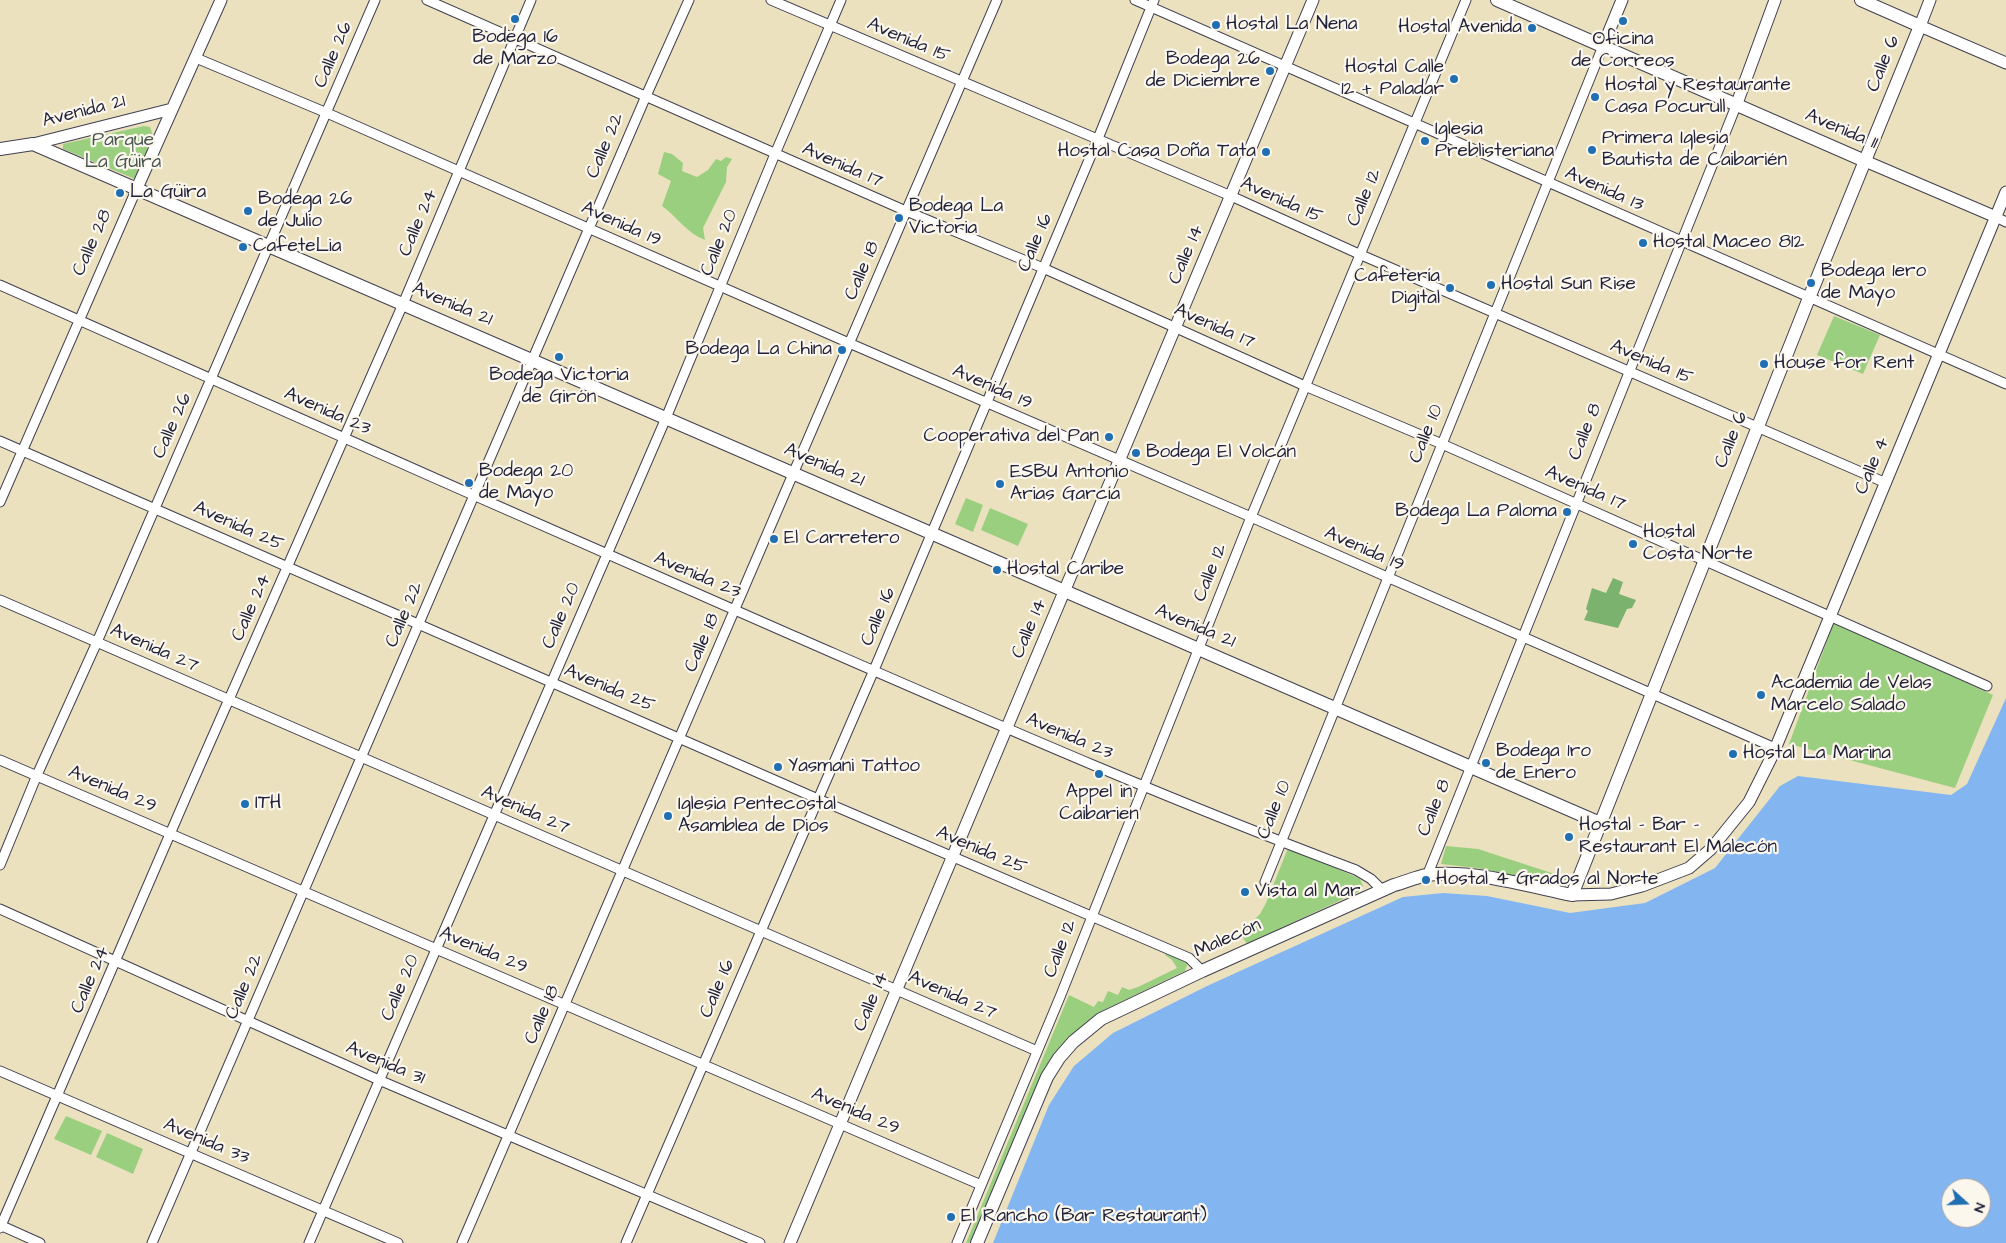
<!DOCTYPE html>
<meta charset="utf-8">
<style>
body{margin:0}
#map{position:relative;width:2006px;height:1243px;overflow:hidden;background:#ebe1be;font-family:"Architects Daughter",sans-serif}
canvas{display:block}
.north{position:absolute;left:1941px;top:1178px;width:50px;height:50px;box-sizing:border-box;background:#fbf7ec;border:1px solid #a4a2a5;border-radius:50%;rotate:110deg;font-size:14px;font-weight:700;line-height:20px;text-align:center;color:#22223b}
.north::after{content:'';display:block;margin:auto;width:18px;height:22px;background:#1f6fb2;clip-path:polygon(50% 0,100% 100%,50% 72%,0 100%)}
</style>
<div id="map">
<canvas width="2006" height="1243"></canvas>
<div class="north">N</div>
</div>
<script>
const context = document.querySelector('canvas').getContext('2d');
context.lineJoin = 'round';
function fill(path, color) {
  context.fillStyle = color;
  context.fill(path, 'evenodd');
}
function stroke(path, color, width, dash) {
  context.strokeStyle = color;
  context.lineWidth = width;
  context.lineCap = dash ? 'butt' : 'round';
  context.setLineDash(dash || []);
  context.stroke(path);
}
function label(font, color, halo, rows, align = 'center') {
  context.font = font + ' "Architects Daughter",sans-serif';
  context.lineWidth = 4.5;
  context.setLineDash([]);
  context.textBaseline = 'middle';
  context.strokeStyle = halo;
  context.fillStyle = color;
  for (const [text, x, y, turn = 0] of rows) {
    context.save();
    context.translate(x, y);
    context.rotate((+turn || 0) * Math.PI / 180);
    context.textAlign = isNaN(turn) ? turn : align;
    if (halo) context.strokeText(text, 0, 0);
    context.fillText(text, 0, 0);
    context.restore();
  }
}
fill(new Path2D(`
 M144,126L150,127L153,136L135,179L63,149V144Z
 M664,152L672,154L683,163L682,171L697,177L708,170L716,159L721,161L726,157L732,159L727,167L726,182L703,228L705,240C688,234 677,217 662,206L671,181L658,174Z
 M1834,316L1880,335L1863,374L1817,355Z
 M966,498L983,505L973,532L955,524Z
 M990,508L1028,524L1018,546L981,530Z
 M1834,622L1993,695L1955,788L1789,744Z
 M1446,846L1478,849L1567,878L1564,884L1555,888L1478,868L1441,864Z
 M1288,848L1354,876L1360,879L1363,886L1358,892L1247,944L1240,933L1260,914L1266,903Z
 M1169,951L1186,961L1187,966L1185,971L1102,1011L1065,1042L972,1243H966L1069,995L1094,1007L1098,1001L1103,1002L1108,991L1118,995L1122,987L1129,990L1138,987L1177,968L1172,960L1165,955Z
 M66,1116L102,1131L91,1155L54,1139Z
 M107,1133L143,1149L133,1174L96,1157Z`), '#9acf80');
fill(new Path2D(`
 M1613,578L1623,582L1619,594L1636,600L1632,608L1627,609L1618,628L1584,620L1588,611L1586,609L1592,588L1606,593Z`), '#7bb26e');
fill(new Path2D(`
 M2006,698V1243H993L1049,1105L1074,1066L1113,1033L1207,986L1403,897L1443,893L1487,896L1570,913L1645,903L1715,868L1780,786L1798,776L1951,795L1967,784ZM1951,1188H1981V1218H1951Z`), '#83b6f0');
const minor = new Path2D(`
 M427,0L906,211L1043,268L1305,386L1442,444L1987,686
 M771,0L1231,196L1359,254L1886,483
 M1135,0L2006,384
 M196,58L327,113L849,343L1251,517L1775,748
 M1996,217L2006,222
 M0,285C264,403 529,520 794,636C980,717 1166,799 1356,870L1371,879L1383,891
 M0,441L818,799L1189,958L1202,971
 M0,502L137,188
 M0,600L1037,1051
 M0,760L981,1185
 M0,865L37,775L97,642L375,0
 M1427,876L1736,106
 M1265,882L1603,46
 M0,909L379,1080L760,1243
 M0,1071L398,1243
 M0,1225L40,1243
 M0,1228L186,797L403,304L531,0
 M152,1243L646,96L689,0
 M309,1243L666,418L775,154L841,0
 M462,1243L997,0
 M626,1243L874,670L1097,141L1154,0
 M957,1243L1060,997L1251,517L1466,0`);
const tertiary = new Path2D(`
 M1930,0L1920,26L2006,63
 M1603,46L1622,0
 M1736,106L1775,0
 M33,144L172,109
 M1865,161L1996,217
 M137,188L221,0
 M1572,895L1611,894L1642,886L1689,868L1711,849L1749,802L1773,754L2006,192
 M790,1243L1313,0`);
const secondary = new Path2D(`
 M1497,0L1865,161
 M0,149L33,144L1600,823
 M977,1243L1047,1077L1059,1058L1073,1042L1101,1019L1202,971L1394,885C1405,882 1416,877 1427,875C1471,869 1529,886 1572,895L1809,298L1920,26L1861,0`);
stroke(minor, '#403f4f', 11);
stroke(tertiary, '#403f4f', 13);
stroke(secondary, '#403f4f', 14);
stroke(minor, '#fff', 9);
stroke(tertiary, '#fff', 11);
stroke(secondary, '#fff', 12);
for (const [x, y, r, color] of [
 [515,19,5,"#1f6fb2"],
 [1623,21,5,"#1f6fb2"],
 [1216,25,5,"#1f6fb2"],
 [1532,28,5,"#1f6fb2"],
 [1270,71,5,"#1f6fb2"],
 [1454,79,5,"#1f6fb2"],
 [1595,97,5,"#1f6fb2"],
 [1425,141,5,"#1f6fb2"],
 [1592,150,5,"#1f6fb2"],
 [1266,152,5,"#1f6fb2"],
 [120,193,5,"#1f6fb2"],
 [248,211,5,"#1f6fb2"],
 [899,218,5,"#1f6fb2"],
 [1643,243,5,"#1f6fb2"],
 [243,247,5,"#1f6fb2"],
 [1811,283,5,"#1f6fb2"],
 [1491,285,5,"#1f6fb2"],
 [1450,288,5,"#1f6fb2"],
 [842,350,5,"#1f6fb2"],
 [559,357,5,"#1f6fb2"],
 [1764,364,5,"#1f6fb2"],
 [1109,437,5,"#1f6fb2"],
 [1136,453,5,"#1f6fb2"],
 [469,483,5,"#1f6fb2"],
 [1000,484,5,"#1f6fb2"],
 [1567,512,5,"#1f6fb2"],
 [774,539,5,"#1f6fb2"],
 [1633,544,5,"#1f6fb2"],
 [997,570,5,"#1f6fb2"],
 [1761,695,5,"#1f6fb2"],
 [1733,754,5,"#1f6fb2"],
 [1486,763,5,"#1f6fb2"],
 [778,767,5,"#1f6fb2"],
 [1099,774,5,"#1f6fb2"],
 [245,804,5,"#1f6fb2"],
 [668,816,5,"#1f6fb2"],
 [1569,837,5,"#1f6fb2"],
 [1426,880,5,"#1f6fb2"],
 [1245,892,5,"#1f6fb2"],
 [951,1217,5,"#1f6fb2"]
]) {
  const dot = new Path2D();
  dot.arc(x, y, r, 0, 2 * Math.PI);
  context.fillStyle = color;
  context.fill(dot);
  stroke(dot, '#fbf7ec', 2);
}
label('19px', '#22223b', '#fbf7ec', [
 ["Hostal La Nena",1226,25],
 ["Hostal Avenida",1522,28,"right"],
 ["Bodega 16",515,38,"center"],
 ["de Marzo",515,60,"center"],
 ["Oficina",1623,40,"center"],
 ["de Correos",1623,62,"center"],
 ["Bodega 26",1260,60,"right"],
 ["de Diciembre",1260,82,"right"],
 ["Hostal Calle",1444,68,"right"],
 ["12 + Paladar",1444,90,"right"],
 ["Hostal y Restaurante",1605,86],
 ["Casa Pocurull",1605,108],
 ["Iglesia",1435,130],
 ["Preblisteriana",1435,152],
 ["Primera Iglesia",1602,139],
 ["Bautista de Caibarién",1602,161],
 ["Hostal Casa Doña Tata",1256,152,"right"],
 ["La Güira",130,193],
 ["Bodega 26",258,200],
 ["de Julio",258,222],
 ["Bodega La",909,207],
 ["Victoria",909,229],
 ["Hostal Maceo 812",1653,243],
 ["CafeteLia",253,247],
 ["Bodega 1ero",1821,272],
 ["de Mayo",1821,294],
 ["Cafetería",1440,277,"right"],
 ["Digital",1440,299,"right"],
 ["Hostal Sun Rise",1501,285],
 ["Bodega La China",832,350,"right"],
 ["House for Rent",1774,364],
 ["Bodega Victoria",559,376,"center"],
 ["de Girón",559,398,"center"],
 ["Cooperativa del Pan",1099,437,"right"],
 ["Bodega El Volcán",1146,453],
 ["Bodega 20",479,472],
 ["de Mayo",479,494],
 ["ESBU Antonio",1010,473],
 ["Arias García",1010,495],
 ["Bodega La Paloma",1557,512,"right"],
 ["Hostal",1643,533],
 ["Costa Norte",1643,555],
 ["El Carretero",784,539],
 ["Hostal Caribe",1007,570],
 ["Academia de Velas",1771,684],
 ["Marcelo Salado",1771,706],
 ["Bodega 1ro",1496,752],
 ["de Enero",1496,774],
 ["Hostal La Marina",1743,754],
 ["Yasmani Tattoo",788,767],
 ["Appel in",1099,793,"center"],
 ["Caibarien",1099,815,"center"],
 ["ITH",255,804],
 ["Iglesia Pentecostal",678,805],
 ["Asamblea de Dios",678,827],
 ["Hostal - Bar -",1579,826],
 ["Restaurant El Malecón",1579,848],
 ["Hostal 4 Grados al Norte",1436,880],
 ["Vista al Mar",1255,892],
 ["El Rancho (Bar Restaurant)",961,1217]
], 'left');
label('19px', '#22223b', '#fbf7ec', [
 ["Avenida 15",908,41,23],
 ["Calle 26",334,55,-67],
 ["Calle 6",1884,64,-68],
 ["Avenida 21",84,112,-14],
 ["Avenida 11",1841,130,23],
 ["Calle 22",606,146,-67],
 ["Avenida 17",842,166,24],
 ["Avenida 13",1604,190,24],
 ["Calle 12",1365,198,-67],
 ["Avenida 15",1281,201,24],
 ["Calle 24",419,223,-67],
 ["Avenida 19",621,225,24],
 ["Calle 28",93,243,-66],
 ["Calle 20",720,243,-68],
 ["Calle 16",1036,243,-67],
 ["Calle 14",1187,255,-67],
 ["Calle 18",863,271,-67],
 ["Avenida 21",452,305,23],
 ["Avenida 17",1214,327,24],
 ["Avenida 15",1651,363,23],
 ["Avenida 19",992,388,24],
 ["Avenida 23",327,412,24],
 ["Calle 26",173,426,-66],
 ["Calle 8",1586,432,-68],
 ["Calle 10",1427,434,-68],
 ["Calle 6",1732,440,-68],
 ["Avenida 21",824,466,23],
 ["Calle 4",1873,466,-67],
 ["Avenida 17",1585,489,24],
 ["Avenida 25",238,527,24],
 ["Avenida 19",1364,550,24],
 ["Calle 12",1211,573,-68],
 ["Avenida 23",697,576,23],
 ["Calle 24",252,608,-66],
 ["Calle 22",405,615,-67],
 ["Calle 20",562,616,-67],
 ["Calle 16",879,617,-67],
 ["Avenida 21",1195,627,23],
 ["Calle 14",1030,629,-67],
 ["Calle 18",703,643,-67],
 ["Avenida 27",154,649,24],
 ["Avenida 25",609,689,23],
 ["Avenida 23",1069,737,23],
 ["Avenida 29",112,790,23],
 ["Calle 8",1435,808,-68],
 ["Calle 10",1275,810,-68],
 ["Avenida 27",525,811,24],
 ["Avenida 25",981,851,23],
 ["Malecón",1228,939,-24],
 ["Calle 12",1061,949,-69],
 ["Avenida 29",483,951,23],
 ["Calle 24",91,980,-67],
 ["Calle 22",245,987,-67],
 ["Calle 20",401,988,-67],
 ["Calle 16",718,989,-67],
 ["Avenida 27",952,996,24],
 ["Calle 14",872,1002,-67],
 ["Calle 18",543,1015,-67],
 ["Avenida 31",385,1064,23],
 ["Avenida 29",855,1112,23],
 ["Avenida 33",206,1142,23]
]);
label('19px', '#465650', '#fbf7ec', [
 ["Parque",123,141],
 ["La Güira",123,163]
]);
</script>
